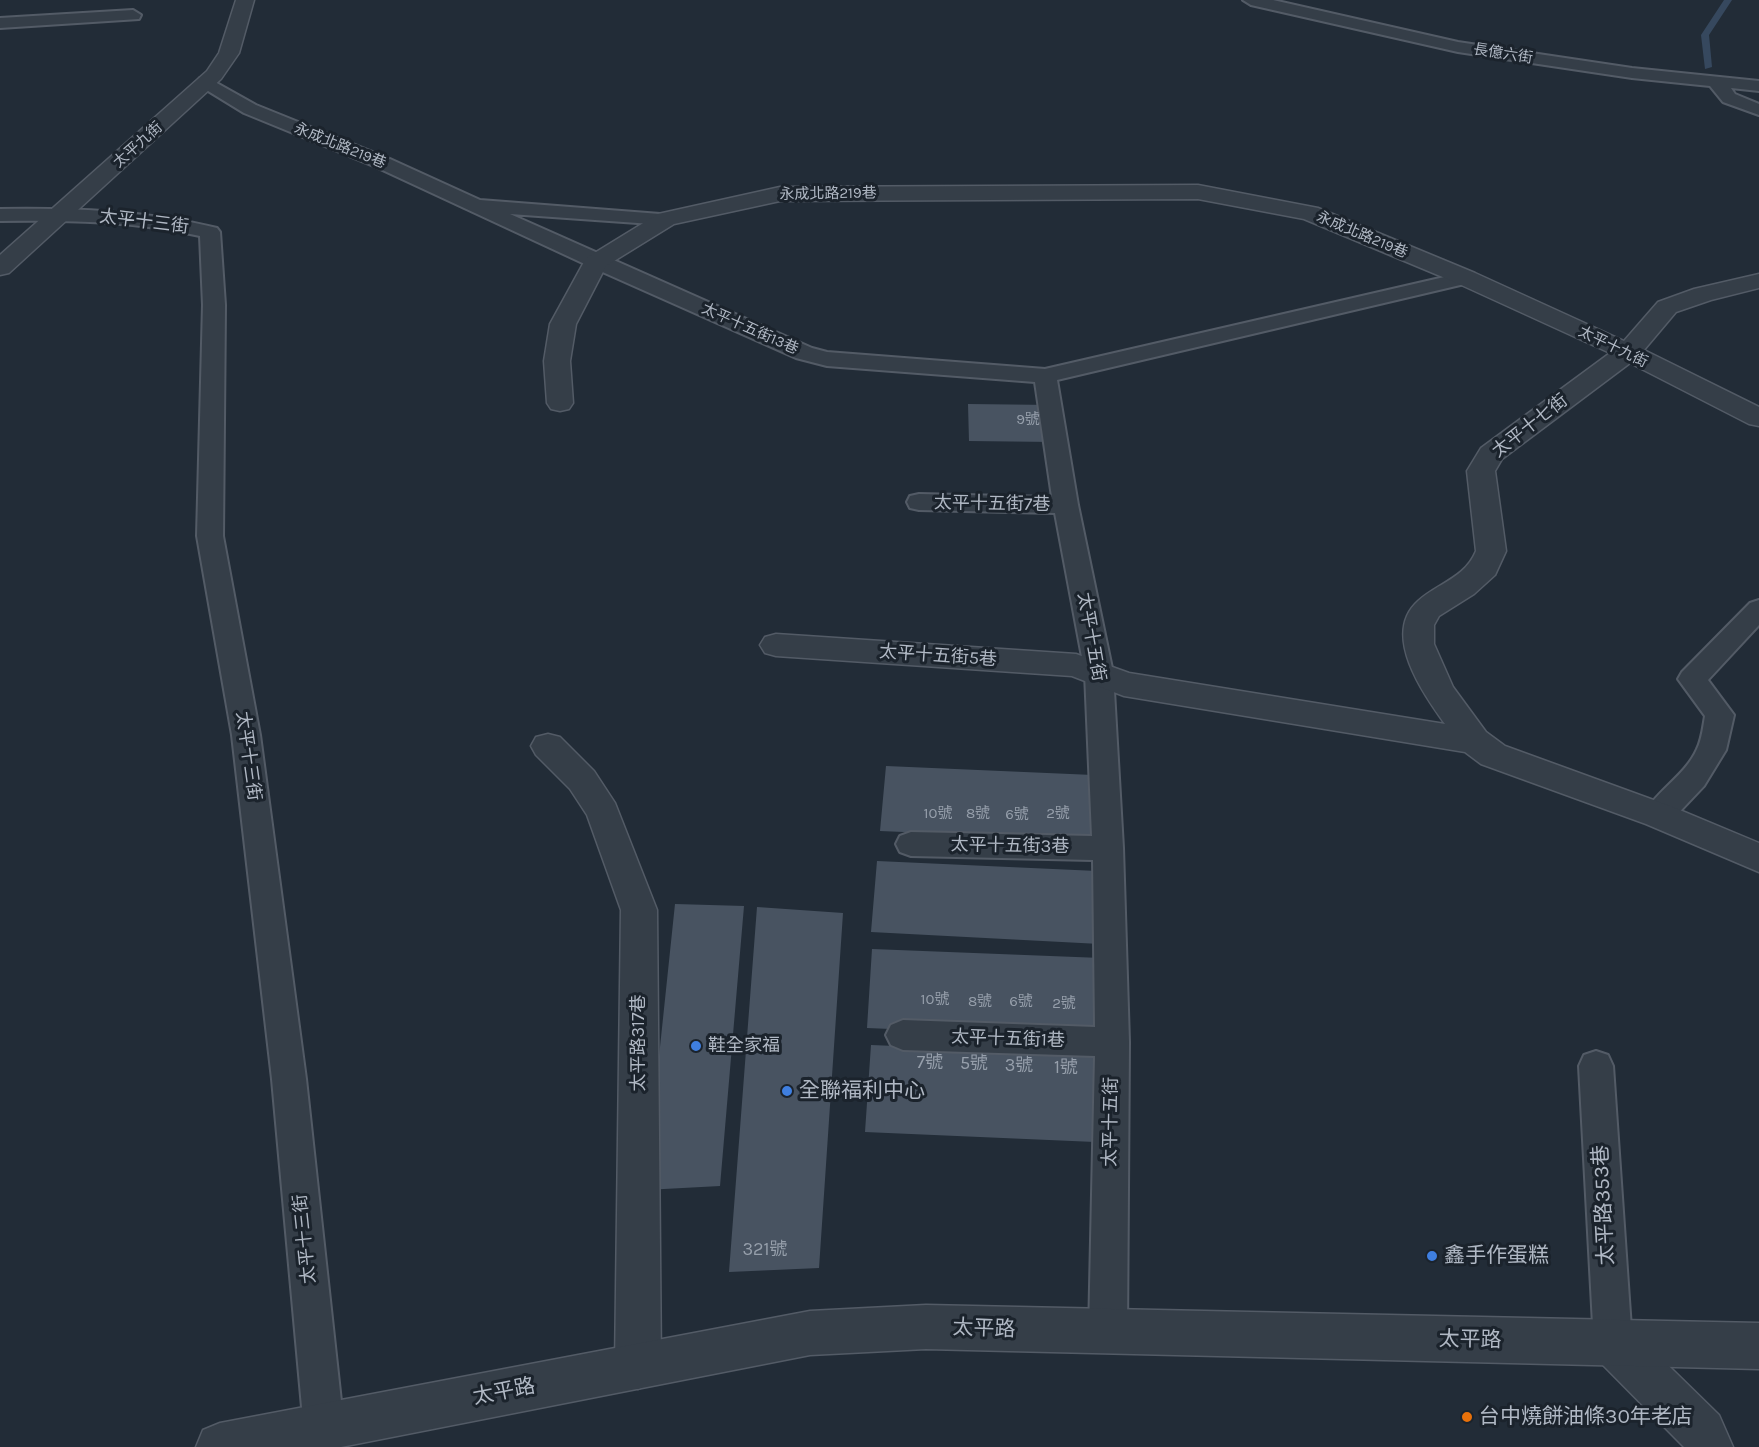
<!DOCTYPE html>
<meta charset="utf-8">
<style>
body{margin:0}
canvas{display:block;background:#222c37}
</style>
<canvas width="1759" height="1447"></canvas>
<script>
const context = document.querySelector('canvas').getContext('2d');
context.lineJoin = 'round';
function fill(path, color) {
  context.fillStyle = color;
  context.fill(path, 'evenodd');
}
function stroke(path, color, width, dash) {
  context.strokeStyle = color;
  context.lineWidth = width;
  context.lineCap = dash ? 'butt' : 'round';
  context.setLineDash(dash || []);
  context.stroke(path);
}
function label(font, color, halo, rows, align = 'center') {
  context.font = font + ' Karla,"Noto Sans TC",sans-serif';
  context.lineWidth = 6;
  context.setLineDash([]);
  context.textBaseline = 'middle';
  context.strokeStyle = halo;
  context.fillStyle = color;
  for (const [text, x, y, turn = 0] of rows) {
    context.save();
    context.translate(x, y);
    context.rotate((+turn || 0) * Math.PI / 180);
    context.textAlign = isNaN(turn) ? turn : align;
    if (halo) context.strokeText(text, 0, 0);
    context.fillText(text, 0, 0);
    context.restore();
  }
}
fill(new Path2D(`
 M1724,0H1732L1709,35L1712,67L1705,69L1701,35Z`), '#36485e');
fill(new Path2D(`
 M968,404L1052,405L1055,442L969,441Z
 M886,766L1093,775L1096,840L880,831Z
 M877,861L1097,871L1100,944L871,932Z
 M675,904L744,906L720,1186L645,1190Z
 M757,907L843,913L819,1268L729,1272Z
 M872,949L1101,958L1106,1038L867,1028Z
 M871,1045L1113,1055L1118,1143L865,1132Z`), '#485361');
const service = new Path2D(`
 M1243,0H1273L1458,42L1632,68L1759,81V91L1731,88L1735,94L1759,104V115L1723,102L1710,86L1632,78L1458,52L1251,5Z
 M133,10L141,15L139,19L0,28V18Z
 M206,77L256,105L390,159L480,200L673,215L676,219L673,223L666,225L510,214L812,348L827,352L1045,369L1466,272L1473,274L1476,278L1473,282L1057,380L1078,505L1113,673L1123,848L1129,1042L1127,1333L1122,1347L1108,1352L1094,1347L1089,1333L1095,1056L903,1050L891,1045L886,1035L891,1025L903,1020L1095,1027L1093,860L911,856L900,852L896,844L900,836L911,832L1092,836L1085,673L1055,513L919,510L910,508L907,502L910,496L919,494L1052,497L1035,382L827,366L796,358L589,266L376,167L244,113L200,86L197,82L200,78Z
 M0,209C73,208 146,210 217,228L220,232L225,305L223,536L260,735L306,1079L344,1429L338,1443C328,1447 320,1447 310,1443L304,1429L272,1079L232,735L197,536L203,305L200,236C134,221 67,220 0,221Z
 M1759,600V625L1708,680L1734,715L1726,750L1704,786L1669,823L1658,827L1647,823L1643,815C1657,790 1685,776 1697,749C1702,739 1703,727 1705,716L1678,679L1682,672L1750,603Z
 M1596,1051L1608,1055L1613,1066L1632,1343L1627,1357L1613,1362L1599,1357L1594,1343L1579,1066L1584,1055Z`);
const minor = new Path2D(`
 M236,0H254L239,53L221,79L9,273L0,275V255L207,71L219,53Z
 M1198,185L1318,208L1475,273L1624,341L1658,302L1694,289L1759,274V288L1711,300L1676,312L1644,350L1759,407V426L1749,424L1630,363L1502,459L1495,471L1506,551L1495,575L1474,594L1439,616L1434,625V644L1453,687L1486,732L1505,746L1670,806L1759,843V872L1646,824L1481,764L1465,752L1124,696L1072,676L776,656L765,653L760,645L765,637L776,634L1076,654L1129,673L1445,724C1423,693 1381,634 1418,601C1438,583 1465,578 1476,551L1467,471L1481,448L1610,353L1457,283L1304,219L1198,199L780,201L674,224L606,266L576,324L570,361L573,403L569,409L560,411L551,409L547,403L544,361L550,324L584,262L588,257L658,214L780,187Z
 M548,734L560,737L594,771L615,803L657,910L661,1366L654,1382L638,1389L622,1382L615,1366L621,910L587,815L570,789L536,755L531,746L536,737Z
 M1613,1320L1629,1327L1719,1415L1733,1447H1684L1597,1359L1590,1343L1597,1327Z`);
const tertiary = new Path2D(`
 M926,1305L1759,1323V1369L926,1349L810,1355L341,1447H196L203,1430L220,1423L810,1311Z`);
stroke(service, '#535b66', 4);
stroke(minor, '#535b66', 3);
stroke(tertiary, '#535b66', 3);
fill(service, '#353e48');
fill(minor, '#353e48');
fill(tertiary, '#353e48');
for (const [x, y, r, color] of [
 [696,1046,6,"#3f7fe0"],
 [787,1091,6,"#3f7fe0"],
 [1432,1256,6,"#3f7fe0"],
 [1467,1417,6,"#e8710a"]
]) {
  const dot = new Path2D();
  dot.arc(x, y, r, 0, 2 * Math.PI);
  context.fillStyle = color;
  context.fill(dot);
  stroke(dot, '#1b232c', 2);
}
label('15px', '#b0b8c4', '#1b232c', [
 ["長億六街",1503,54,9],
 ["太平九街",138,145,-42],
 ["永成北路219巷",340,146,22],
 ["永成北路219巷",828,194,-1],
 ["永成北路219巷",1362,235,23],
 ["太平十五街13巷",750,329,24],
 ["太平十九街",1613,347,26]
]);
label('15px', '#969fab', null, [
 ["9號",1028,420],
 ["10號",938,814],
 ["8號",978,814],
 ["2號",1058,814],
 ["6號",1017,815],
 ["10號",935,1000],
 ["8號",980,1002],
 ["6號",1021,1002],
 ["2號",1064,1004]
]);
label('18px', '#b0b8c4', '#1b232c', [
 ["太平十三街",144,222,7],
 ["太平十七街",1530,426,-38],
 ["太平十五街7巷",992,504,1],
 ["太平十五街",1091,637,80],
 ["太平十五街5巷",938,656,4],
 ["太平十三街",248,756,82],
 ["太平十五街3巷",1010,846,1],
 ["太平十五街1巷",1008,1039,2],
 ["太平路317巷",639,1043,-90],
 ["太平十五街",1111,1122,-89],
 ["太平十三街",305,1239,-96]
]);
label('18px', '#b0b8c4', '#1b232c', [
 ["鞋全家福",708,1046]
], 'left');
label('18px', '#969fab', null, [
 ["7號",930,1063],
 ["5號",974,1064],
 ["3號",1019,1066],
 ["1號",1066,1068],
 ["321號",765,1250]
]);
label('21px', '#b0b8c4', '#1b232c', [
 ["全聯福利中心",799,1091],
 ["鑫手作蛋糕",1444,1256],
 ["台中燒餅油條30年老店",1479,1417]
], 'left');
label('21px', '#b0b8c4', '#1b232c', [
 ["太平路353巷",1604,1205,-93],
 ["太平路",984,1329,2],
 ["太平路",1470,1340,1],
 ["太平路",504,1392,-11]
]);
</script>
